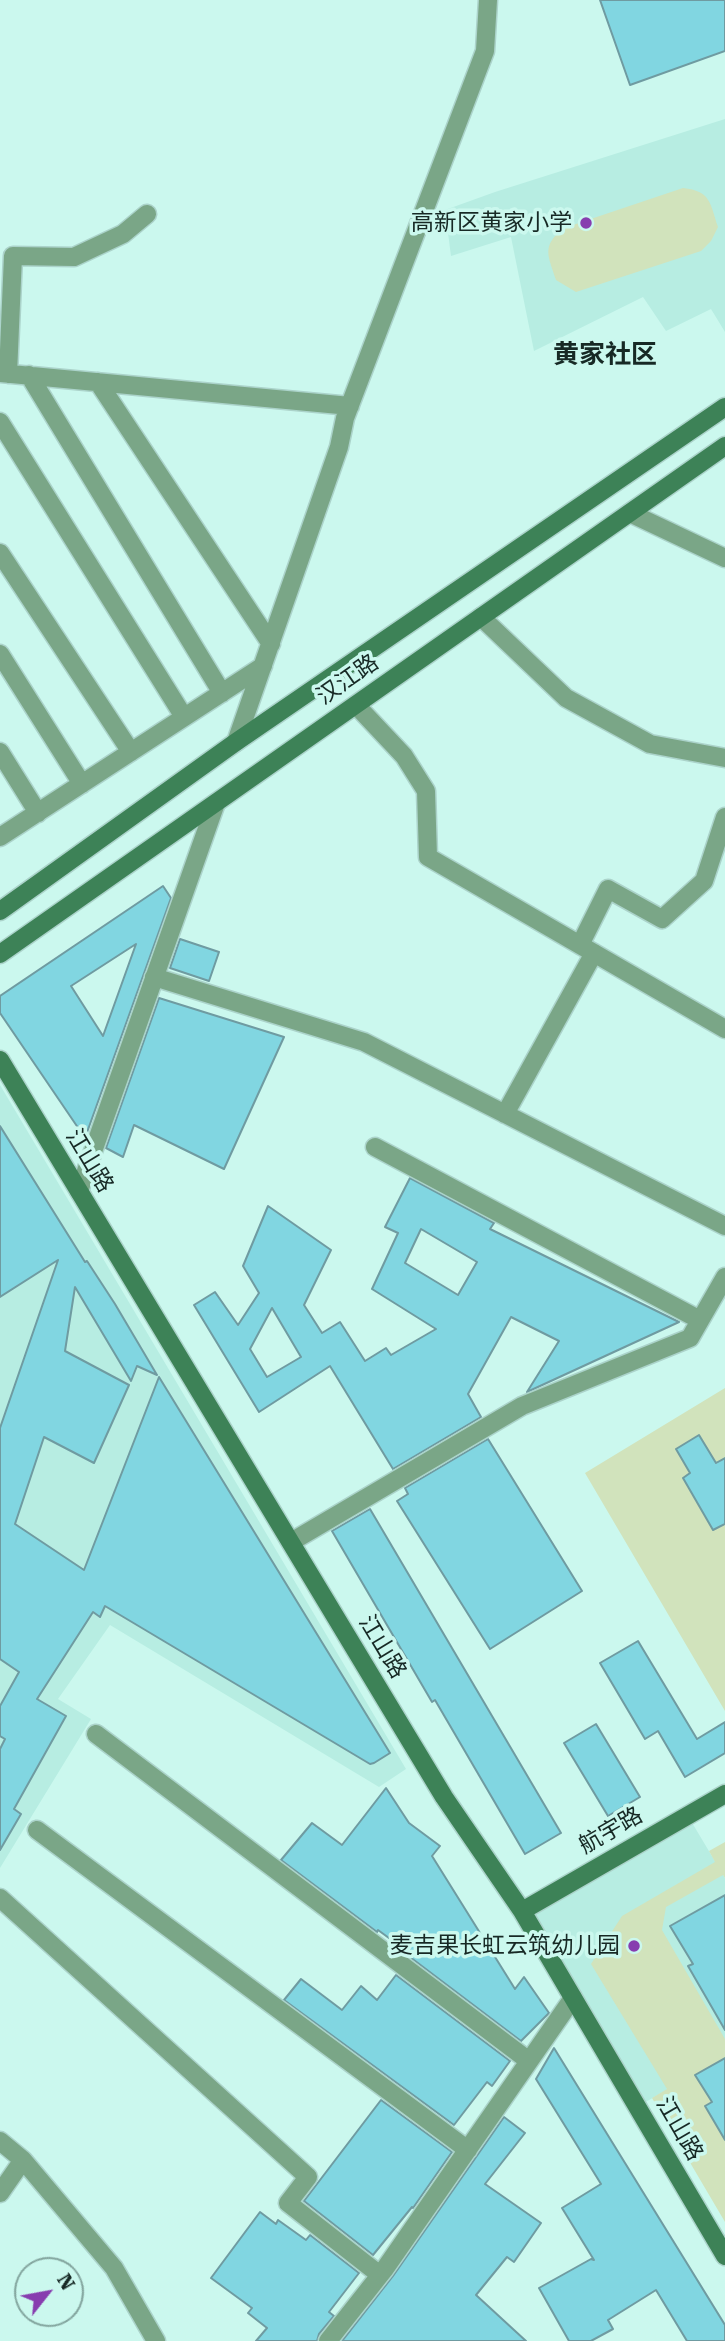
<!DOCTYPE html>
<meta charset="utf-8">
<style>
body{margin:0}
#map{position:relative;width:725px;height:2341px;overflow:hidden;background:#cbf8ee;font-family:"Roboto Serif",serif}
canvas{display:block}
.north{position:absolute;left:14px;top:2257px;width:70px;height:70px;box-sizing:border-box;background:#cbf8ee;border:2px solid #83a59e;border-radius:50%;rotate:59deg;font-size:19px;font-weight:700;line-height:28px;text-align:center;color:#172925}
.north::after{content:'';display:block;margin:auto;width:24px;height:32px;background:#873daf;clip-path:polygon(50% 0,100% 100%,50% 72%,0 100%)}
</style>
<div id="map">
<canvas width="725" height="2341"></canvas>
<div class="north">N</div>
</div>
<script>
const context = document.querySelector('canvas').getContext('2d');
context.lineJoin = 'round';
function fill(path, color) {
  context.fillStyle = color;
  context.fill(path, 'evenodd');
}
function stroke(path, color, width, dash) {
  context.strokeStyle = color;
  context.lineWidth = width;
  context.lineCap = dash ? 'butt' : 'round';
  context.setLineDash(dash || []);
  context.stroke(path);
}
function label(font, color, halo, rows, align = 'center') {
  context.font = font + ' "Roboto Serif","Noto Sans SC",serif';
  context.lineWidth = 7;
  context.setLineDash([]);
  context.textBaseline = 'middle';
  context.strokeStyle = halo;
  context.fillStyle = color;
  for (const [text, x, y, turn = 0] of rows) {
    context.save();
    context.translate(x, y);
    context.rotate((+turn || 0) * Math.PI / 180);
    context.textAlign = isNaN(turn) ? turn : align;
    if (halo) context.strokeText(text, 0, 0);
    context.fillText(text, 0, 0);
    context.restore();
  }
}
fill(new Path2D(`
 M725,119V332L711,309L666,331L643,297L534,351L511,237L451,256L445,210L495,192Z
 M0,1085L406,1769L379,1787L110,1625L58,1699L91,1719L0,1868Z
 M688,1816L725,1878V2056L637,2107L522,1911Z`), '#b7ede2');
fill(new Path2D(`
 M683,188C711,191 710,203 718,227L711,241L701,251L576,292L556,280C548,255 541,246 564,228Z
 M725,1388V1711L585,1473Z
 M725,1842V1878L723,1875L666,1907L662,1930L725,2039V2222L652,2098L667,2089L591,1964L622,1916L715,1862L709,1851Z`), '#d1e3bc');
const building = new Path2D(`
 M600,0H725V51L630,85Z
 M163,886L171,898L85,1138L0,1013V996ZM136,944L103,1036L71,986Z
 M180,939L219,952L209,981L170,968Z
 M159,998L284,1037L224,1169L134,1125L123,1157L106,1148Z
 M0,1126L85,1262L87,1261L115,1304L157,1375L137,1366L131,1381L75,1287L65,1351L129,1385L94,1463L44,1437L15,1524L84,1570L159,1377L390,1753L374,1763L370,1764L105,1606L100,1617L93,1612L37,1699L66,1716L14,1809L21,1814L0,1850V1749L5,1739L0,1736V1706L19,1672L0,1659V1428L58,1260L0,1297Z
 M410,1178L494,1223L490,1229L679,1322L527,1392L559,1341L511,1317L468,1394L481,1417L393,1469L330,1366L259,1412L194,1305L215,1292L238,1325L259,1293L243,1266L268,1206L331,1250L304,1305L322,1333L340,1322L365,1361L386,1348L391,1355L436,1329L372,1289L398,1233L385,1227ZM421,1229L477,1262L458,1295L405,1263ZM272,1308L301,1357L267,1377L250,1349Z
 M699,1435L716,1463L725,1458V1524L713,1530L683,1478L690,1473L676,1449Z
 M488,1439L582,1591L490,1649L397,1501L408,1494L405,1488Z
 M370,1509L561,1833L525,1854L435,1700L432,1702L332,1531Z
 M638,1641L697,1739L725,1722V1753L685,1777L658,1731L645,1739L600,1663Z
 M596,1724L640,1797L608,1816L564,1743Z
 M386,1788L409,1823L440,1846L432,1856L515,1989L524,1977L549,2013L521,2041L406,1954L408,1952L378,1930L377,1932L281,1860L312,1823L342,1845Z
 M725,1895V2030L688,1966L693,1964L670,1926Z
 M396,1975L510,2061L492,2086L487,2082L454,2125L284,2000L301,1979L342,2010L361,1986L377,2000Z
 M554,2048L725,2325V2341H687L656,2290L608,2320L613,2329L591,2341H569L539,2288L591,2259L594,2260L562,2208L601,2184L536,2079Z
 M725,2058V2140L705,2106L712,2102L695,2075Z
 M381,2100L452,2152L413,2208L412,2207L373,2255L304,2201Z
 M504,2117L525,2133L485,2184L541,2223L514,2262L507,2257L476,2295L526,2341H342L393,2276Z
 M260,2212L276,2224L278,2220L306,2240L310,2235L359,2273L329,2312L334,2316L319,2334L317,2341H256L267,2328L248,2313L252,2308L211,2278Z`);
fill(building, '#81d6e1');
stroke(building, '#6f9ba1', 2);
const street = new Path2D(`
 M0,373L350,406
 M8,374L13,256L74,257L123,234L147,214
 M29,375L222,693
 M98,382L271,644
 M0,422L184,717
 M630,513L725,558
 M0,553L131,752
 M481,617L566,698L650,744L725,758
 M0,654L82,784
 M356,705L404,756L426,791L428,857L725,1029
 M236,742L339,447L345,418L485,51L488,0
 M0,752L38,813
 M0,837L263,666
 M580,945L608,889L662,919L704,881L725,817
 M154,977L364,1042L725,1226
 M505,1114L594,953
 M375,1147L700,1320
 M79,1191L216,803
 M291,1542L522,1406L690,1338L725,1277
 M96,1734L529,2061
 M37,1830L468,2150
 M0,1898L308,2177L288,2203L380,2275
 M0,2141L23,2160L0,2193
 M23,2160L114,2268L156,2341
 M328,2341L384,2270L573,1998`);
const secondary = new Path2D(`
 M0,911L236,742L725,407
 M0,954L725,446
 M0,1060L444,1797L522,1911L725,2256
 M522,1911L725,1794`);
stroke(street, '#abd3ca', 21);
stroke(secondary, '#abd3ca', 21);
stroke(street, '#7aa687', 18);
stroke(secondary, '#3d8257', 18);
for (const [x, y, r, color] of [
 [586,223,7,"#873daf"],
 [634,1946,7,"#873daf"]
]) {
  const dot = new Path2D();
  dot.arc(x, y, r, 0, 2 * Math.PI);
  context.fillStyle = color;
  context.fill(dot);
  stroke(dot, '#cbf8ee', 2.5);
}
label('23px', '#172925', '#cbf8ee', [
 ["高新区黄家小学",572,223],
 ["麦吉果长虹云筑幼儿园",620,1946]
], 'right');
label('23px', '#172925', '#cbf8ee', [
 ["汉江路",348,680,-35],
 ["江山路",89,1161,59],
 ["江山路",382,1647,59],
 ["航宇路",611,1831,-30],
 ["江山路",679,2129,60]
]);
label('bold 26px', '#172925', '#cbf8ee', [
 ["黄家社区",605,355]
]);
</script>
